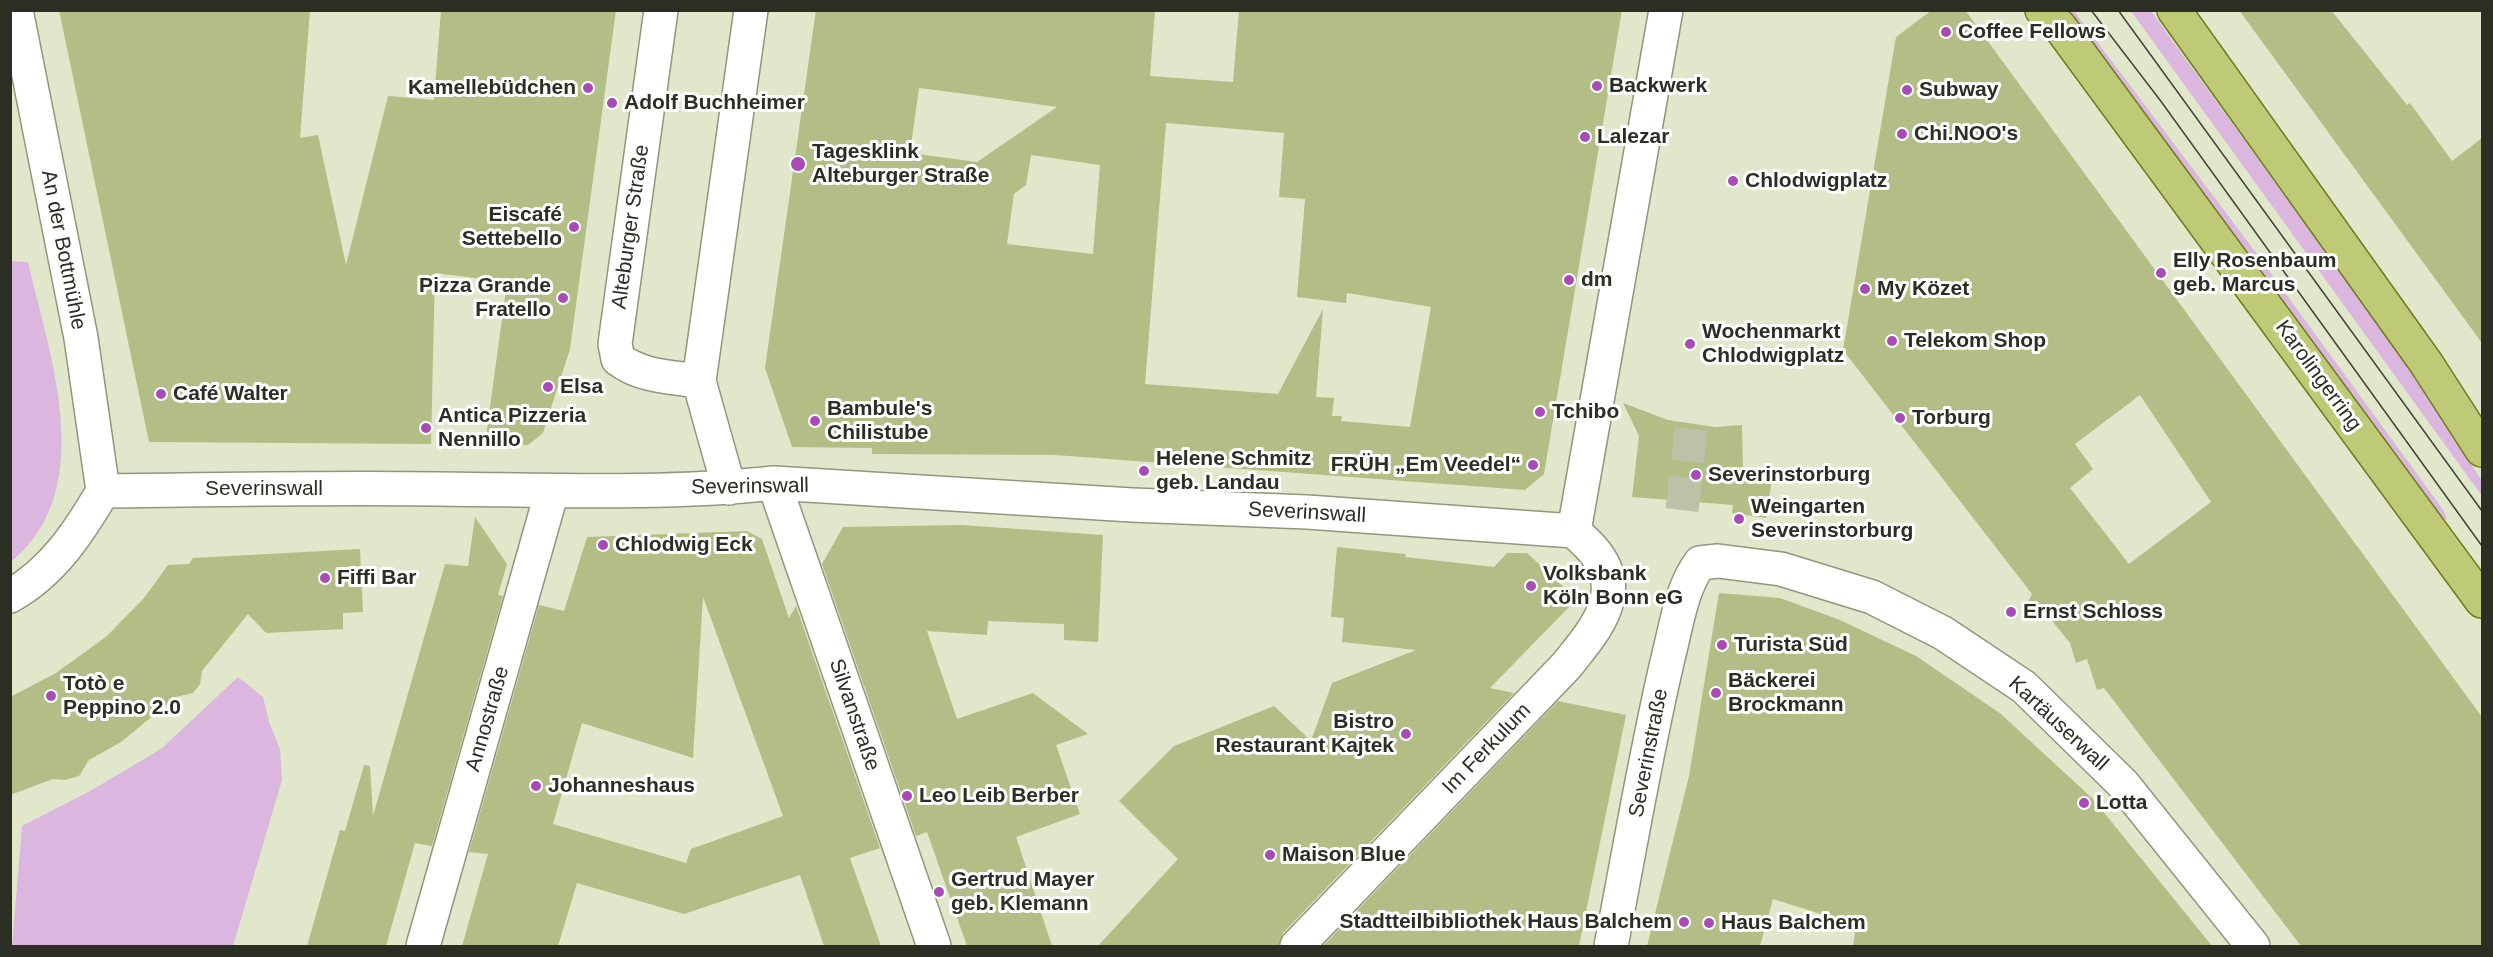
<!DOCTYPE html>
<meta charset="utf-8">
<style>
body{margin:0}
#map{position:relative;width:2493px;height:957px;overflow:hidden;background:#e0e7ca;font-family:Arial,sans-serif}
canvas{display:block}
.frame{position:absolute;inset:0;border:12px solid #2b2e22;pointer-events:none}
</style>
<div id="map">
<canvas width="2493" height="957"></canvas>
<div class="frame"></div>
</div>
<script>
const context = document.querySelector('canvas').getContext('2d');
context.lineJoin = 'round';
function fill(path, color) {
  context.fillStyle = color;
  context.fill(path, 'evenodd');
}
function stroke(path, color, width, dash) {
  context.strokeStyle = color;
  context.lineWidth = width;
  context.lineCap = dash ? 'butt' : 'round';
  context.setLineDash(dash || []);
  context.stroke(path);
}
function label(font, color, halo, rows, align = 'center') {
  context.font = font + ' Arial,sans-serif';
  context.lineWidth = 6;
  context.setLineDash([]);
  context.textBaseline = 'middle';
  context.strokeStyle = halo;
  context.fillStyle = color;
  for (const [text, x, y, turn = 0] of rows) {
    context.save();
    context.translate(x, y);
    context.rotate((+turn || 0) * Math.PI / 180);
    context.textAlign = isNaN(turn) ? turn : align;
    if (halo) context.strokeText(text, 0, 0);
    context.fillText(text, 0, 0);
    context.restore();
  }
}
fill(new Path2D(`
 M2063,11H2074L2251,246L2444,511L2447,520L2438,516Z
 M2131,11H2151L2413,374L2482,481V496Z
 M11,261L28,262C49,354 100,489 11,562Z
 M238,677L263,697L269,722L280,749L282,780L233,946H12L22,826L92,790L161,749Z`), '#dbb7df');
fill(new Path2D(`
 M59,10H310L300,138L318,135L346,265L388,96L434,100L441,10H616L570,349L543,433L528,445L485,444L507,282L435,273L431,444L149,442Z
 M816,10H1155L1150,76L1233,82L1239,10H1622L1544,474L1525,490L1055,455L872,454V448L792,447L765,368ZM919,88L966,94L1057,107L977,162L910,153ZM1166,123L1284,133L1279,197L1305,199L1297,297L1346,303L1347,293L1431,307L1410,427L1341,421L1342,416H1332L1334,398L1316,397L1323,309L1278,394L1145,384ZM1031,155L1100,165L1093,254L1007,244L1014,194L1026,185Z
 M1932,10H1965L2482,717V946H2301L2104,688L2097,690L2087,659L2076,663L2070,643L2041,607L2028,602L2032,594L1843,350L1896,37ZM2140,395L2211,502L2129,564L2070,488L2093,469L2075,444Z
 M2239,10H2331L2407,105L2410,103L2452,161L2482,138V343Z
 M1623,403L1668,420L1715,427L1742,425L1743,471L1772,479L1766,518L1732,513L1733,505L1632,497L1639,436Z
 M475,517L507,564L498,595L503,596L432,846L415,843L386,946H307L340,830L345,831L364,765L370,766L373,816L445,564L468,566Z
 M962,525L1103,535L1098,642L1064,640V624L988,621L987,635L927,631L957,719L1033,693L1088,734L1056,745L1080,814L1016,837L1052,946H967L927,832L916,836L822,564L843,527Z
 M747,531L762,539L789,618L796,606L880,848L850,858L881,946H824L800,875L684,914L577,883L558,946H462L488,854L469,852L539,605L564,611L587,537ZM703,597L783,816L691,849L686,863L553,824L582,723L693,758Z
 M1337,547L1406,554L1405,557L1494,567L1507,553H1527L1571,594L1564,601L1569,607L1490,688L1514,693L1283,933L1279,946H1098L1178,859L1119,801L1174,746L1274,706L1311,741L1332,683L1416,650L1342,642L1344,618L1331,617Z
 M360,549L363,612L343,613V629L266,633L248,614L202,671L200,684L193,693L176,697L121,742L89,760L79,776L65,780L53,779L10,795V697L56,673L107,636L144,598L168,565L189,564L193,558Z
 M1719,593L1780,598L1840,620L1916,656L2001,714L2093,799L2212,946H1853L1856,925L1773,899L1760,946H1647L1689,776Z
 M1558,701L1626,715L1579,946H1323Z`), '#b3be86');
stroke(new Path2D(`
 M1682,510L1692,423`), '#bcc2a8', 33, [33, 16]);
const street = new Path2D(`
 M16,10L81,338L103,491
 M661,10L615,344L618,359C642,377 670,377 699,381
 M774,483L934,946
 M729,488L699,381L751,10
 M103,491C214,490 327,487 439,489C550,490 663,495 774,483L1132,505L1307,512L1574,531
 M1574,531L1666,10
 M10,596C53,572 79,532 103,491
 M423,946L552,491
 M1297,946L1567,665C1592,633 1627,596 1597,555C1591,546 1582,539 1574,531
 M1611,946C1630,849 1646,750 1669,654C1677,623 1681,589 1700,563L1718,561L1781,569L1872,597L1943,633L2024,687L2123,784L2253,946`);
const primary = new Path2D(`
 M2042,10L2060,27L2482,601
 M2174,10L2426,363L2482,450`);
stroke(street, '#91977c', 36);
stroke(primary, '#6f7c1e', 36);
stroke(street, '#fff', 33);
stroke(primary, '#bfca77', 33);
stroke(new Path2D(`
 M2091,10L2160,100L2482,546
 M2118,10L2482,511`), '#414436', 1.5);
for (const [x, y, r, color] of [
 [1946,32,6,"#a84bb5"],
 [1597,86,6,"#a84bb5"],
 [588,88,6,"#a84bb5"],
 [1907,90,6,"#a84bb5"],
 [612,103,6,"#a84bb5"],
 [1902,134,6,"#a84bb5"],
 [1585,137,6,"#a84bb5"],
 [798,164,8,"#a84bb5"],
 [1733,181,6,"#a84bb5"],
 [574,227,6,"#a84bb5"],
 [2161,273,6,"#a84bb5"],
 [1569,280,6,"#a84bb5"],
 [1865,289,6,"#a84bb5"],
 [563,298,6,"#a84bb5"],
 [1892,341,6,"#a84bb5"],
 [1690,344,6,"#a84bb5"],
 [548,387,6,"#a84bb5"],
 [161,394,6,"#a84bb5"],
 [1540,412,6,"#a84bb5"],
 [1900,418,6,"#a84bb5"],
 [815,421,6,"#a84bb5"],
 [426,428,6,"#a84bb5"],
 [1533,465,6,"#a84bb5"],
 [1144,471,6,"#a84bb5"],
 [1696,475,6,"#a84bb5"],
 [1739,519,6,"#a84bb5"],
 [603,545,6,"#a84bb5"],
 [325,578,6,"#a84bb5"],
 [1531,586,6,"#a84bb5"],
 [2011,612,6,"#a84bb5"],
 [1722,645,6,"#a84bb5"],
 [1716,693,6,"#a84bb5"],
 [51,696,6,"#a84bb5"],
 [1406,734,6,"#a84bb5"],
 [536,786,6,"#a84bb5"],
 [907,796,6,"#a84bb5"],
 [2084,803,6,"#a84bb5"],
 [1270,855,6,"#a84bb5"],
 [939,892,6,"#a84bb5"],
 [1684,922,6,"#a84bb5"],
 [1709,923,6,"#a84bb5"]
]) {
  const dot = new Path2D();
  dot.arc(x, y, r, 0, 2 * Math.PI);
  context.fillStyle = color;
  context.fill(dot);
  stroke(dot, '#fff', 2);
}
label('bold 21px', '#2b2e22', '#fff', [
 ["Coffee Fellows",1958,32],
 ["Backwerk",1609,86],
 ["Kamellebüdchen",576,88,"right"],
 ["Subway",1919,90],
 ["Adolf Buchheimer",624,103],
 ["Chi.NOO's",1914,134],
 ["Lalezar",1597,137],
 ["Tagesklink",812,152],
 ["Alteburger Straße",812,176],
 ["Chlodwigplatz",1745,181],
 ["Eiscafé",562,215,"right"],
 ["Settebello",562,239,"right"],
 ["Elly Rosenbaum",2173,261],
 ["geb. Marcus",2173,285],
 ["dm",1581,280],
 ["Pizza Grande",551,286,"right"],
 ["Fratello",551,310,"right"],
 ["My Közet",1877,289],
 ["Wochenmarkt",1702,332],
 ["Chlodwigplatz",1702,356],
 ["Telekom Shop",1904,341],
 ["Elsa",560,387],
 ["Café Walter",173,394],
 ["Bambule's",827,409],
 ["Chilistube",827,433],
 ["Tchibo",1552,412],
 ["Antica Pizzeria",438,416],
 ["Nennillo",438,440],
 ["Torburg",1912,418],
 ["Helene Schmitz",1156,459],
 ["geb. Landau",1156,483],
 ["FRÜH „Em Veedel“",1521,465,"right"],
 ["Severinstorburg",1708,475],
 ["Weingarten",1751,507],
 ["Severinstorburg",1751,531],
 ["Chlodwig Eck",615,545],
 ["Volksbank",1543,574],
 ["Köln Bonn eG",1543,598],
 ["Fiffi Bar",337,578],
 ["Ernst Schloss",2023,612],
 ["Turista Süd",1734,645],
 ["Bäckerei",1728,681],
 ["Brockmann",1728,705],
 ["Totò e",63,684],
 ["Peppino 2.0",63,708],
 ["Bistro",1394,722,"right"],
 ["Restaurant Kajtek",1394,746,"right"],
 ["Johanneshaus",548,786],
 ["Leo Leib Berber",919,796],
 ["Lotta",2096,803],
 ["Maison Blue",1282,855],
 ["Gertrud Mayer",951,880],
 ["geb. Klemann",951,904],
 ["Stadtteilbibliothek Haus Balchem",1672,922,"right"],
 ["Haus Balchem",1721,923]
], 'left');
label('21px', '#2b2e22', '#fff', [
 ["Alteburger Straße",631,227,-82],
 ["An der Bottmühle",63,250,79],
 ["Karolingerring",2318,376,54],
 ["Severinswall",750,487,-1],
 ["Severinswall",264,489],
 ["Severinswall",1307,513,3],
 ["Silvanstraße",854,715,71],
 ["Annostraße",488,719,-74],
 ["Kartäuserwall",2058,724,43],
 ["Im Ferkulum",1487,749,-46],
 ["Severinstraße",1649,753,-79]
]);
</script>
